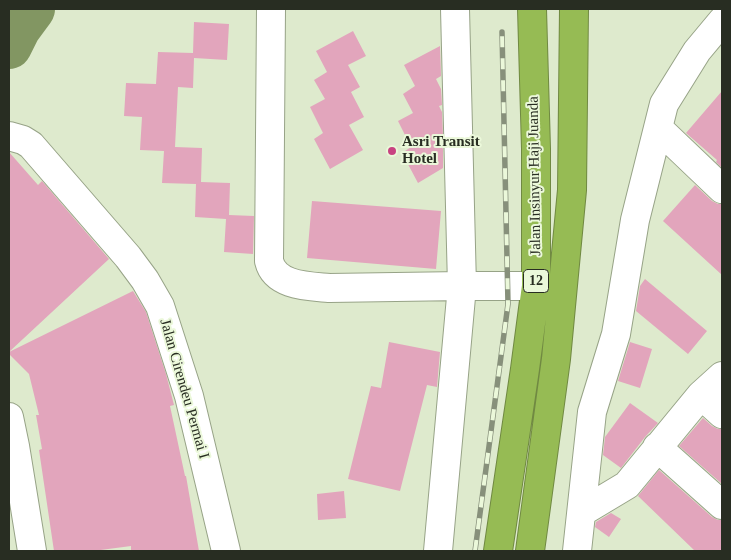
<!DOCTYPE html>
<style>
body{margin:0}
#map{position:relative;width:731px;height:560px;overflow:hidden;background:#deeacd;font-family:"Times New Roman",serif}
canvas{display:block}
.frame{position:absolute;inset:0;border:10px solid #282d22;pointer-events:none}
</style>
<div id="map">
<canvas width="731" height="560"></canvas>
<div class="frame"></div>
</div>
<script>
const context = document.querySelector('canvas').getContext('2d');
context.lineJoin = 'round';
function stroke(path, color, width, dash) {
  context.strokeStyle = color;
  context.lineWidth = width;
  context.lineCap = dash ? 'butt' : 'round';
  context.setLineDash(dash || []);
  context.stroke(path);
}
function fill(path, color) {
  context.fillStyle = color;
  context.fill(path, 'evenodd');
}
function label(font, color, halo, rows, align = 'center') {
  context.font = font + ' "Times New Roman",serif';
  context.lineWidth = 4;
  context.setLineDash([]);
  context.textBaseline = 'middle';
  context.strokeStyle = halo;
  context.fillStyle = color;
  for (const [text, x, y, turn = 0] of rows) {
    context.save();
    context.translate(x, y);
    context.rotate((+turn || 0) * Math.PI / 180);
    context.textAlign = isNaN(turn) ? turn : align;
    if (halo) context.strokeText(text, 0, 0);
    context.fillText(text, 0, 0);
    context.restore();
  }
}
stroke(new Path2D(`
 M9,46L18,28L32,9`), '#829662', 46);
fill(new Path2D(`
 M194,22L229,24L227,60L194,58L193,88L178,87L175,147L202,148L201,182L230,183L229,215L254,216L253,254L224,252L226,219L195,217L196,184L162,183L164,151L140,150L142,117L124,116L126,83L156,84L158,52L193,53Z
 M353,31L366,56L348,65L360,87L351,92L364,117L349,125L363,150L330,169L314,139L323,133L310,107L325,99L314,80L327,72L316,51Z
 M440,46L441,76L436,79L441,89L442,105L439,106L442,112L443,136L437,139L443,149V168L418,183L402,153L411,147L398,121L413,113L403,94L415,86L404,65Z
 M722,91V168L716,162L717,160L686,133Z
 M9,152L38,185L42,181L109,259L9,352L133,291L146,312L166,374L174,405L170,406L185,476H186L199,551H131V546L93,551H54L39,450L42,449L36,415H39L29,374L9,354Z
 M695,185L712,201L718,204H722V275L663,221Z
 M312,201L441,211L436,269L307,258Z
 M645,279L707,331L688,354L636,311L640,286Z
 M389,342L440,352L437,387L427,385L400,491L348,479L371,386L381,388Z
 M630,342L652,349L640,388L618,381Z
 M630,403L658,423L645,437L621,468L603,455L605,437Z
 M703,418L712,426L718,429H722V484L679,446Z
 M659,470L712,517L718,520H722V551H695L638,496Z
 M344,491L346,518L318,520L317,494Z
 M611,513L621,519L609,537L595,527L596,522Z`), '#e2a5bc');
const minor = new Path2D(`
 M271,9L269,261C275,286 308,286 329,288L462,286L438,551
 M455,9L462,286H536
 M658,128L722,189
 M9,136L23,140L31,145L128,257L145,280L160,306L189,396L226,551
 M701,395L722,414
 M9,417L15,446L32,551
 M657,447L722,505
 M582,512L627,485L701,395L722,376
 M577,551L592,412L616,334L635,220L664,104L697,51L722,21`);
const highway = new Path2D(`
 M498,551L525,369L536,286V149L532,9
 M530,551L556,359L572,190L574,9`);
stroke(minor, '#97a387', 30);
stroke(highway, '#708942', 30);
stroke(minor, '#fff', 28);
stroke(highway, '#96bb54', 28);
const rail = new Path2D(`
 M475,551L508,304L502,32`);
stroke(rail, '#87907b', 5.5);
stroke(rail, '#ebf8da', 4, [11]);
for (const [x, y, r, color] of [
 [392,151,5,"#c84281"]
]) {
  const dot = new Path2D();
  dot.arc(x, y, r, 0, 2 * Math.PI);
  context.fillStyle = color;
  context.fill(dot);
  stroke(dot, '#ebf8da', 2);
}
for (const [x, y, w] of [
 [536,281,25]
]) {
  const box = new Path2D();
  box.roundRect(x - w / 2, y - 11.5, w, 23, 4);
  context.fillStyle = '#ebf8da';
  context.fill(box);
  stroke(box, '#282d22', 1);
}
label('bold 14px', '#282d22', null, [
 ["12",536,281]
]);
label('bold 15px', '#282d22', '#ebf8da', [
 ["Asri Transit",402,142],
 ["Hotel",402,159]
], 'left');
label('15px', '#282d22', '#ebf8da', [
 ["Jalan Insinyur Haji Juanda",535,176,-91],
 ["Jalan Cirendeu Permai I",184,389,74]
]);
</script>
